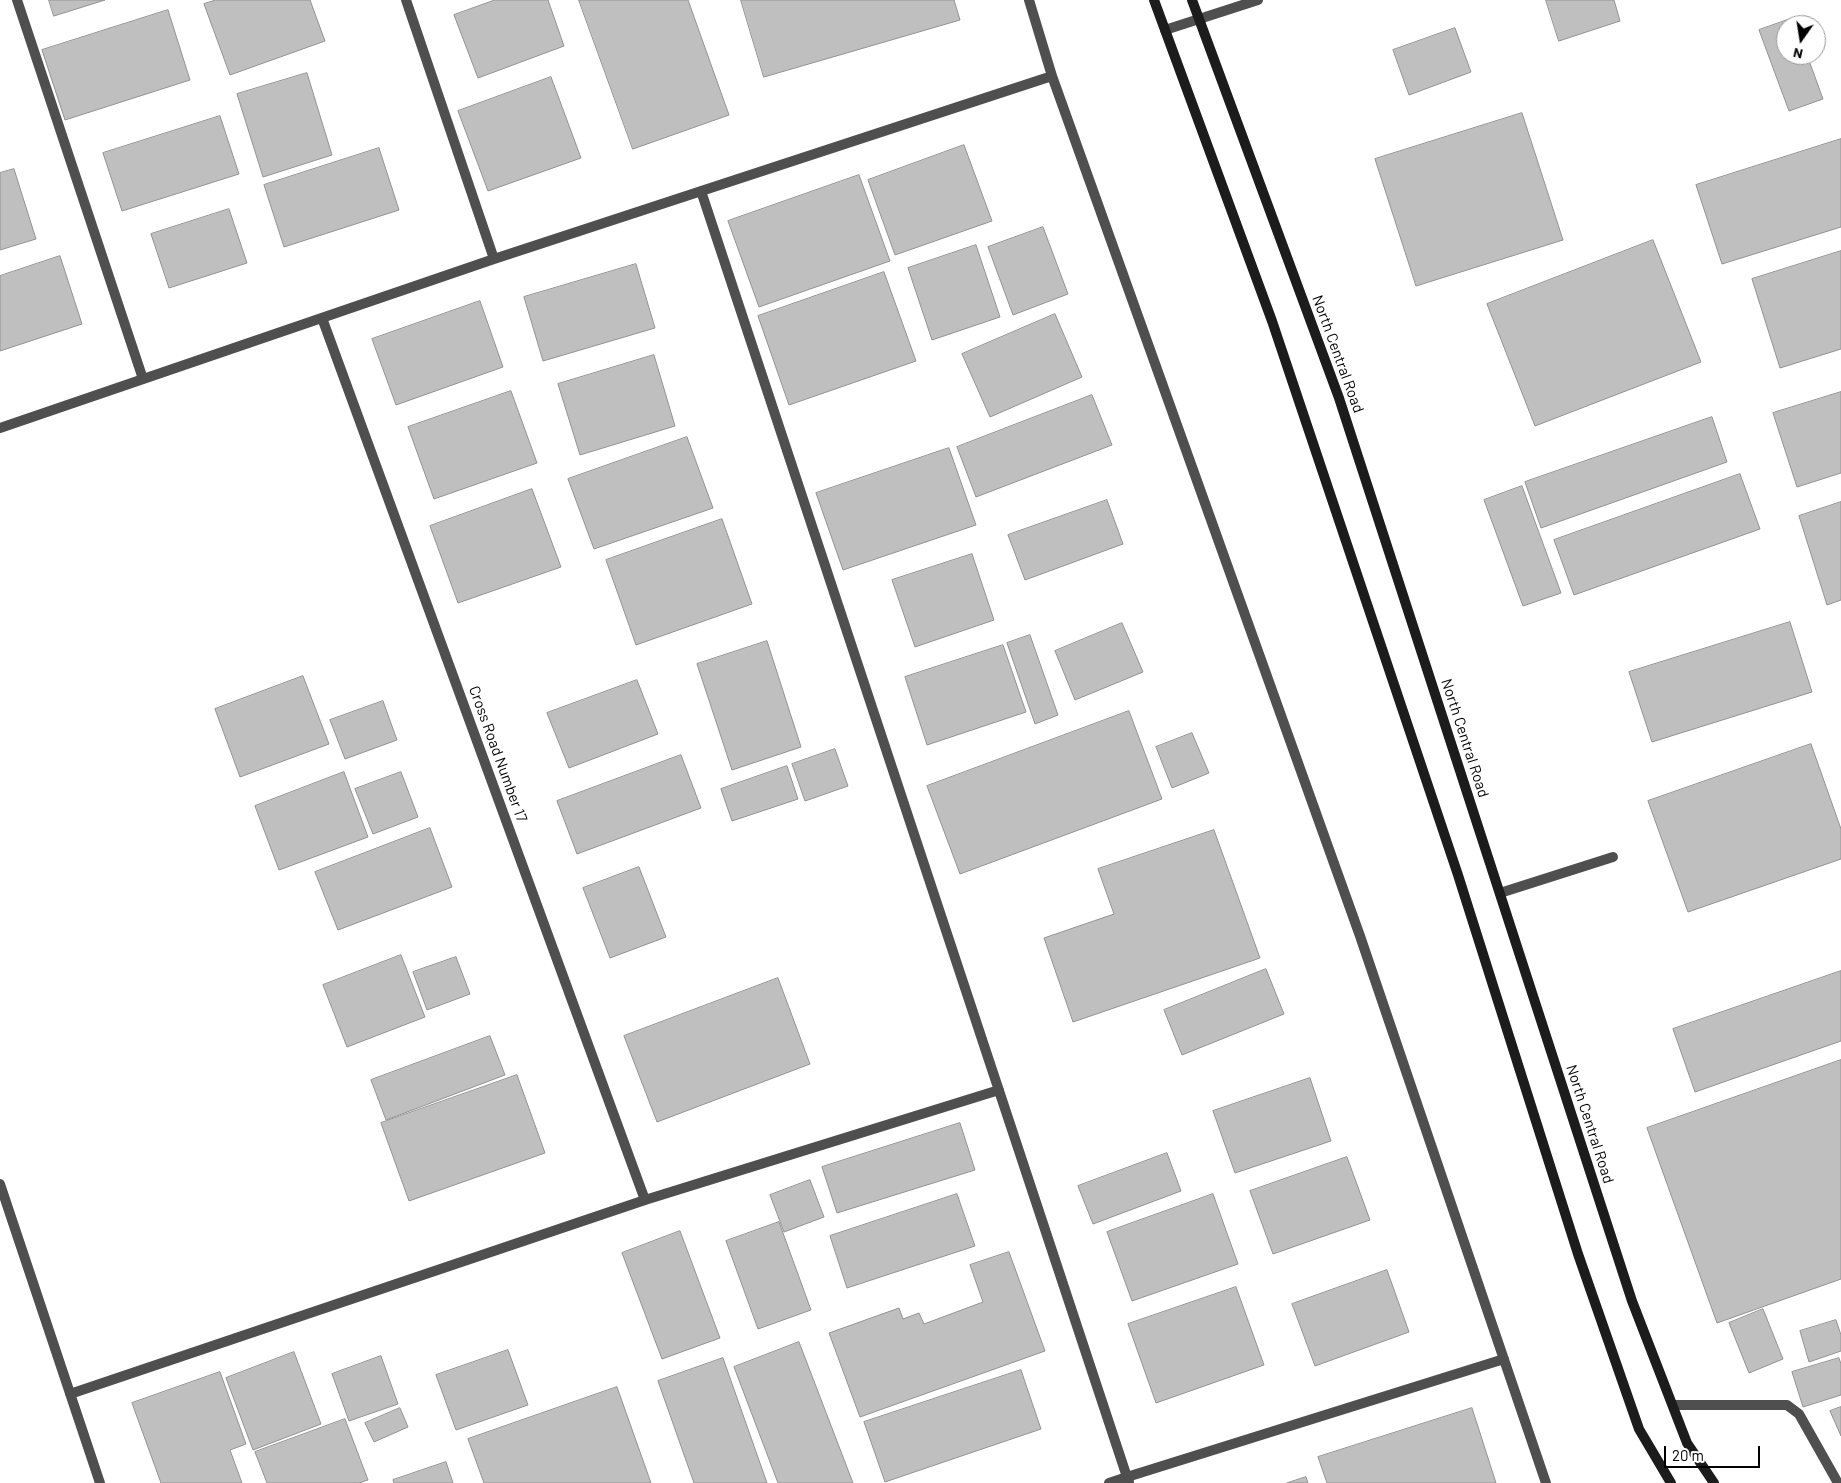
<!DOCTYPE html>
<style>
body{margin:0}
#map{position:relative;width:1841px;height:1483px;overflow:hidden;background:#fff;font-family:Barlow,sans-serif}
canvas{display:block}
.north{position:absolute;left:1776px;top:15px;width:50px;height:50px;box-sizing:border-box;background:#fff;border:1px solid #999;border-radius:50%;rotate:193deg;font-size:14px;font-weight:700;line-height:20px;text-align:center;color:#000}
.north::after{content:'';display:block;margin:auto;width:18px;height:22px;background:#000;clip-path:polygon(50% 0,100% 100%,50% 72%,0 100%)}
.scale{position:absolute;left:1664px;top:1446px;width:96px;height:22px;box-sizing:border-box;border:2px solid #000;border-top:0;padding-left:6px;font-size:15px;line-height:18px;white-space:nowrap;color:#000;-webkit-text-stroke:4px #fff;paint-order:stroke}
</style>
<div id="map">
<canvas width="1841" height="1483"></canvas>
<div class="north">N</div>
<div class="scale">20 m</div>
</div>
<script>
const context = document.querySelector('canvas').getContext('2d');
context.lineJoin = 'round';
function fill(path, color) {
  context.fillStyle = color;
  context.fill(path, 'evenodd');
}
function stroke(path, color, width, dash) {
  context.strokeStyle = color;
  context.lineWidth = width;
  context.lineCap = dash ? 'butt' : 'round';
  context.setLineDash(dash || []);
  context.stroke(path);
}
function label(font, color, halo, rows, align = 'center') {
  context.font = font + ' Barlow,sans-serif';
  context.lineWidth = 4;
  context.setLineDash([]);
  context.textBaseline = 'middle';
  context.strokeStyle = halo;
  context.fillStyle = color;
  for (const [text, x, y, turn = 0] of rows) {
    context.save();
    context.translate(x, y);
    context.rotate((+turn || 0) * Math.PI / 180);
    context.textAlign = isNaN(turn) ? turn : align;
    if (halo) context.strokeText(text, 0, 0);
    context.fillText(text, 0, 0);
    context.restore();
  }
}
const building = new Path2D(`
 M49,0H105L54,16Z
 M216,0H310L325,41L230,75L204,4Z
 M495,0H548L564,46L478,78L454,15Z
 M579,0H688L729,115L633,149Z
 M741,0H954L960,20L764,77Z
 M1546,0H1614L1620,21L1559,41Z
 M168,10L190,80L65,120L42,50Z
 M1793,18L1796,25H1786V55H1807L1823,99L1789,111L1759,30Z
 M1455,28L1471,72L1409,95L1393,50Z
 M307,73L332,155L263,177L237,94Z
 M551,77L581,158L488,191L458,111Z
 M1522,113L1563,240L1416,286L1375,159Z
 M220,116L239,174L122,211L103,153Z
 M1841,139V227L1722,264L1696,185Z
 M964,145L992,221L895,255L868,180Z
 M379,148L399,210L284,247L264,185Z
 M14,169L36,239L0,250V173Z
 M859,175L890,261L759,307L728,221Z
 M229,209L247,263L169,288L151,234Z
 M1043,227L1068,294L1013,315L988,247Z
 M1653,240L1701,362L1535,426L1487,304Z
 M976,245L1000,317L932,340L908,268Z
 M1841,251V349L1780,368L1752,279Z
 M60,256L82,324L0,351V276Z
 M636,264L655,328L543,361L524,297Z
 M884,272L916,361L789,405L758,316Z
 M480,301L503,367L396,405L372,339Z
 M1055,314L1082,377L990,417L962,354Z
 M654,355L675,426L580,455L558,384Z
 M511,391L537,463L434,499L408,427Z
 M1841,392V473L1797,487L1773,413Z
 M1092,395L1112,445L976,497L957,447Z
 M1712,417L1727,462L1541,528L1525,482Z
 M687,437L713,508L594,549L568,479Z
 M949,448L976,525L843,570L816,493Z
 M1740,474L1760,529L1574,595L1554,540Z
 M1522,486L1561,593L1523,606L1484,500Z
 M532,489L561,567L458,603L430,526Z
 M1107,500L1123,544L1025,580L1008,535Z
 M1841,502V600L1827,605L1799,516Z
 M722,519L752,604L636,645L606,560Z
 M972,554L994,620L915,647L892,580Z
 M1790,622L1812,692L1652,742L1629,672Z
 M1122,623L1143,672L1075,700L1055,651Z
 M1030,635L1058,715L1035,724L1007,643Z
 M767,641L801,747L732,770L697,664Z
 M1003,645L1026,712L927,745L905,677Z
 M303,676L329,744L240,777L215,709Z
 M637,680L658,734L569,768L547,713Z
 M383,701L397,740L345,759L330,720Z
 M1129,711L1162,799L960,874L927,786Z
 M1192,733L1209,773L1172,788L1156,747Z
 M1811,744L1841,829V859L1688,912L1648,801Z
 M835,749L848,786L805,801L792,764Z
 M681,755L701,808L577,854L557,801Z
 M787,766L798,799L732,821L721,789Z
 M344,772L368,837L279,870L255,806Z
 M401,772L418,817L373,834L355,789Z
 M430,828L452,887L338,930L315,872Z
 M1214,830L1260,958L1073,1022L1044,938L1114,914L1098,869Z
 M639,867L666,937L610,958L583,888Z
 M401,955L425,1017L347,1047L323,985Z
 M456,957L470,994L427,1010L413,972Z
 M1266,969L1284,1014L1182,1055L1164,1010Z
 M1841,971V1041L1695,1092L1673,1029Z
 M778,978L810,1064L657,1122L624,1036Z
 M490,1036L505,1075L386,1120L371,1080Z
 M1841,1060V1279L1717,1323L1647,1128Z
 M517,1075L545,1153L409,1201L381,1123Z
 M1310,1078L1331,1141L1235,1173L1213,1111Z
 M960,1123L975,1170L837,1213L822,1167Z
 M1167,1153L1181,1191L1093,1224L1078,1186Z
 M1347,1157L1370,1220L1273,1254L1250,1191Z
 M810,1180L824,1217L784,1232L770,1195Z
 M957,1194L975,1246L847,1288L830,1236Z
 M1213,1194L1238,1264L1132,1301L1107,1232Z
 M779,1222L811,1310L758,1329L726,1241Z
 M680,1231L720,1338L662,1359L622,1253Z
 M1009,1252L1045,1351L860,1417L829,1333L899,1308L903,1319L919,1313L924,1324L983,1302L970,1265Z
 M1387,1270L1409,1332L1315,1366L1292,1304Z
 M1236,1287L1264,1365L1156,1403L1128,1324Z
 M1763,1309L1783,1359L1749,1373L1729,1323Z
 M1836,1320L1841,1335V1351L1809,1362L1800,1331Z
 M799,1342L853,1483H778L734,1367Z
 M508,1350L528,1405L456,1430L436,1375Z
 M294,1352L321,1424L253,1450L226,1378Z
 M381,1356L398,1404L349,1421L332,1374Z
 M723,1358L767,1483H694L658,1381Z
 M1839,1358L1841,1364V1395L1803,1407L1792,1372Z
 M1021,1370L1041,1429L885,1482L864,1422Z
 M220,1372L246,1444L230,1450L242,1483H161L132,1403Z
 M617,1387L651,1483H484L468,1439Z
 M1841,1407V1436L1830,1411Z
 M400,1408L408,1427L374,1442L365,1423Z
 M1472,1408L1496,1483H1327L1318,1457Z
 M345,1419L368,1480L359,1483H267L255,1452Z
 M446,1462L453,1483H394L393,1480Z
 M1306,1477L1308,1483H1287Z`);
fill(building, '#bfbfbf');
stroke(building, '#939393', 1);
stroke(new Path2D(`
 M1500,893L1613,857`), '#4f4f4f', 10);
stroke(new Path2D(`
 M17,0L143,379
 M406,0L494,259
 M1029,0L1052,76L1360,936L1546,1483
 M1165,30L1258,0
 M701,191L1127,1477L1109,1483
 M322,318L645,1200
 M0,428L494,259L1052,76
 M0,1184L100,1483
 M70,1394L645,1200L999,1090
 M1673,1405H1787L1799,1414L1838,1483
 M1129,1482L1127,1477L1504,1359`), '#4f4f4f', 10);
stroke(new Path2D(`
 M1154,0L1272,321L1458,875L1578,1254L1639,1429L1671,1483
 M1192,0L1339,398L1632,1301L1687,1443L1714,1483`), '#1c1c1c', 10);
label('15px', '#000', '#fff', [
 ["North Central Road",1338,354,70],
 ["North Central Road",1465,738,72],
 ["Cross Road Number 17",498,754,70],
 ["North Central Road",1590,1124,72]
]);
</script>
